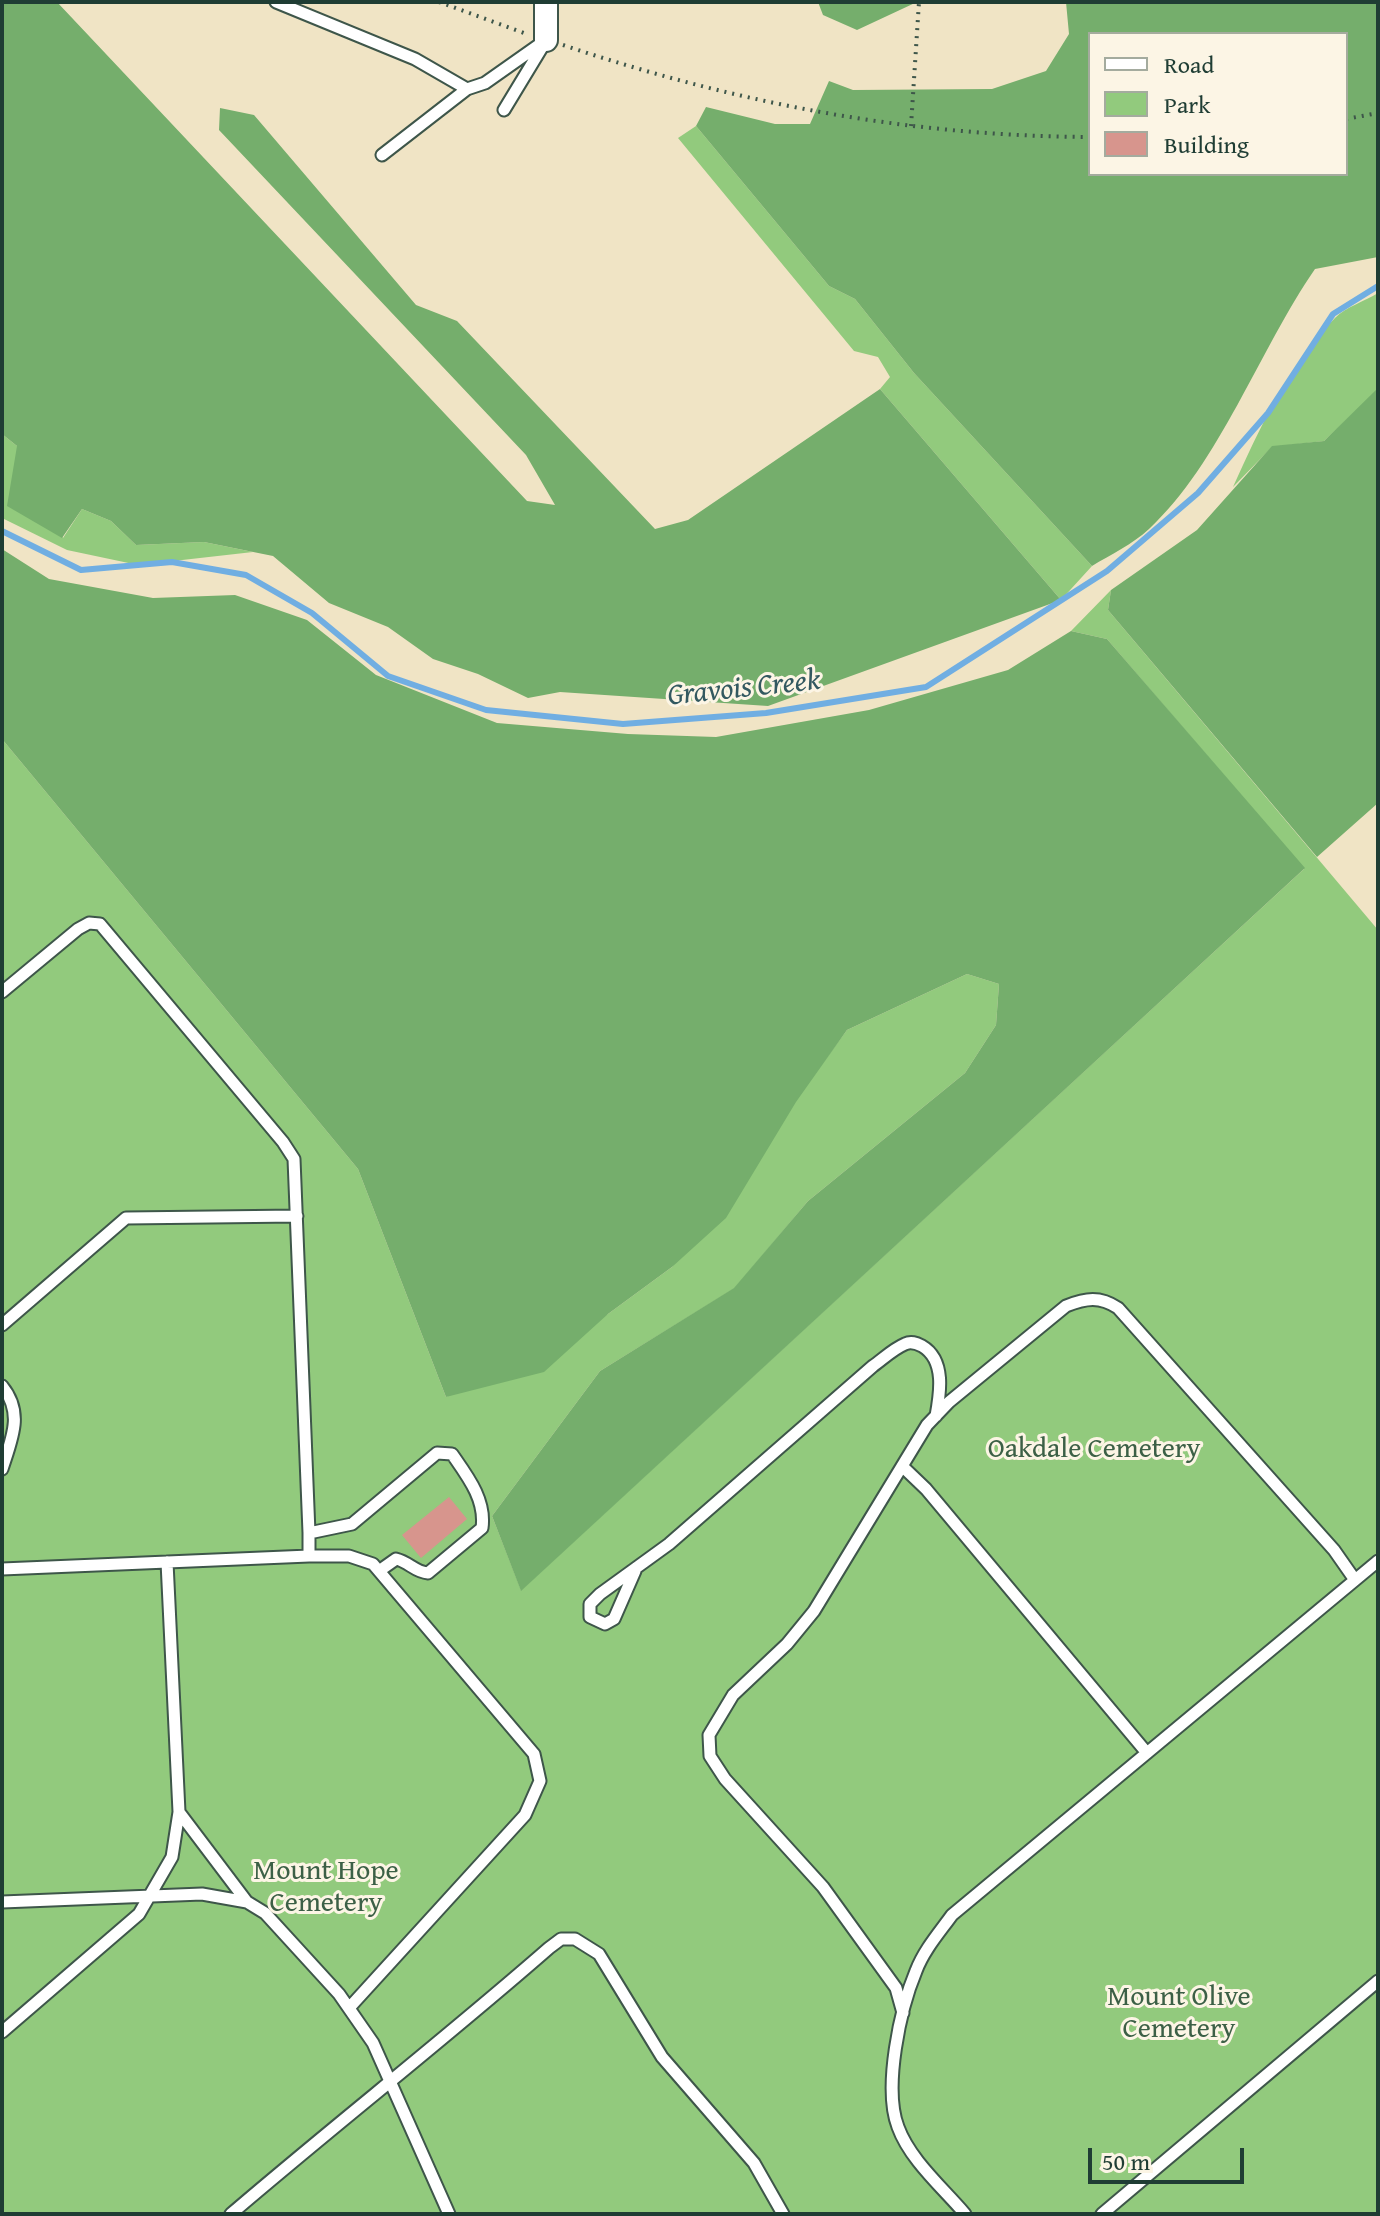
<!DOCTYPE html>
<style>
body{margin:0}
#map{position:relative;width:1380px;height:2216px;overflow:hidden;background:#f0e4c5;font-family:"Gentium Book Plus",serif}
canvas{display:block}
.frame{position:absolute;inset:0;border:4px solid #1f3d34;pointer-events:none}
.legend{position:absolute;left:1088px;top:32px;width:260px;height:144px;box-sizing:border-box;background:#fcf5e5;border:2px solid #a4ab9e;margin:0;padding:10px 14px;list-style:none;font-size:24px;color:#1f3d34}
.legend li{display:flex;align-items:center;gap:16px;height:40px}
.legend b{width:40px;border:2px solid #a4ab9e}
.scale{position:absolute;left:1088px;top:2148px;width:156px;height:36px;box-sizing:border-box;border:4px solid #1f3d34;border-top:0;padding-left:10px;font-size:24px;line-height:28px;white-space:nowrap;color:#1f3d34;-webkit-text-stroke:6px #fcf5e5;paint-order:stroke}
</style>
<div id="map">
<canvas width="1380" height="2216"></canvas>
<div class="frame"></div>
<ul class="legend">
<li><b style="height:10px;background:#fff"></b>Road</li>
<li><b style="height:22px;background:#92ca7d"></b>Park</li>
<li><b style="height:22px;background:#d7958d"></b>Building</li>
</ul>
<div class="scale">50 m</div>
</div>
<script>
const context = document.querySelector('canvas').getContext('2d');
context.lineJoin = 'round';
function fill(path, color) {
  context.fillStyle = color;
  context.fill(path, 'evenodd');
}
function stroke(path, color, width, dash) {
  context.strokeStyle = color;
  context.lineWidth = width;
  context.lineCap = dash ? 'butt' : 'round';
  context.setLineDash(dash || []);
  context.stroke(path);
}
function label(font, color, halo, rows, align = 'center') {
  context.font = font + ' "Gentium Book Plus",serif';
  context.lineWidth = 6;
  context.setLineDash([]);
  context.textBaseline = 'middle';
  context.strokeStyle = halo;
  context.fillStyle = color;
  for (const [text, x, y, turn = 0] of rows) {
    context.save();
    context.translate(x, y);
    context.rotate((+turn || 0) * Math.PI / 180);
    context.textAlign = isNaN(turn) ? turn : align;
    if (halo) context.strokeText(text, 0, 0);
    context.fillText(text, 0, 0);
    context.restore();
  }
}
fill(new Path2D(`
 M696,126L829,286L855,299L914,373L1092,566L1061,600L880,389L890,377L878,357L854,351L678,138Z
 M1378,293V388L1373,395L1324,441L1272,447L1233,487C1260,428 1288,365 1335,318C1346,307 1365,301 1378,293Z
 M2,434L17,446L63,538L82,509L111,521L136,545L204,542L253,552L138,565L67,550L2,518Z
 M1111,590L1108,610L1378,930V2214H2V739L358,1169L446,1397L608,1314L672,1267L847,1030L967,974L999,984L996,1025L965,1073L808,1201L735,1288L600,1371L492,1516L521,1590L1304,869L1107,639L1071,631Z`), '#92ca7d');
fill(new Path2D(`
 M2,2H57L527,501L555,505L526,455L219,130L220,108L254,115L416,305L457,321L655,529L688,520L880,389L1061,600L768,706L560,692L528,698L478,674L433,659L388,627L329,603L273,556L204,542L136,545L111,521L82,509L62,538L7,506L17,446L2,434Z
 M818,2H917L857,30L823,15Z
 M1066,2H1378V257L1315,269C1259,350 1220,463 1149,529C1133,544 1110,555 1092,566L914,373L855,299L829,286L696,126L706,107L775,124H810L829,81L853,90L992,89L1046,71L1069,34ZM1090,34H1346V174H1090Z
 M1378,388V803L1317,857L1108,610L1111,590L1197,530L1272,446L1324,441Z
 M2,549L49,579L153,598L235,595L307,620L376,675L497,723L628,734L716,737L869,710L1008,670L1071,631L1107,639L1305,868L521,1591L492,1516L600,1371L734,1288L808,1201L965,1073L996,1025L999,984L967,974L847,1030L796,1102L726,1218L672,1267L608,1314L544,1372L446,1397L358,1169L2,739Z`), '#75ae6c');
stroke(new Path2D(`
 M2,531L81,570L172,562L246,575L312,613L388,676L486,710L623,724L766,713L926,687L1107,571L1198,493L1268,413L1333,314L1378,286`), '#70aee2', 6);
fill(new Path2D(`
 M449,1497L467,1519L421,1558L402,1535Z`), '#d7958d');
const service = new Path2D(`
 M276,2L415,59L467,89
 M504,110L544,44
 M382,155L467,89L485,83L546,40
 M2,992L78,929L89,923L100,924L283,1142L294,1159L309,1533V1556L2,1569
 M2,1325L126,1218L297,1216
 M2,1386C24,1413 12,1438 2,1469
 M902,1466L926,1489L1147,1753
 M309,1533L352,1524L437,1453L452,1454C468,1477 486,1500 482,1528L428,1573C415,1572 409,1562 396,1559L379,1571
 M309,1556H349L373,1564L534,1754L540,1781L525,1815L349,2008
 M167,1562L179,1812L247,1902
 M635,1571L614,1619L605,1624L590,1617V1604L600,1594L669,1544L873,1366C883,1359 893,1349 905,1344C911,1341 916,1343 922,1346C946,1360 940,1394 936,1416
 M2,1902L202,1894L247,1902L265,1913L339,1994L373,2043L449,2214
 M903,2013L896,1988L823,1887L725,1779L710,1756L709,1735L733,1695L787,1644L814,1611L927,1425L949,1402L1066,1306C1086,1298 1100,1296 1118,1308L1334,1550L1355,1580
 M2,2032L139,1914L172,1857L179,1812
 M231,2214C336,2124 445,2039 549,1948L561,1939H575L599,1954L662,2057L754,2163L783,2214
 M965,2214C943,2188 910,2160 898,2127C883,2088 900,2009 916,1971C924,1950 939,1933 952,1915L1378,1561
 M1102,2214L1378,1981`);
const minor = new Path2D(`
 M546,2V40`);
stroke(service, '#3e564a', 15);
stroke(minor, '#3e564a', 26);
stroke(new Path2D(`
 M439,2L524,33
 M563,45C736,103 907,136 1090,137
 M1346,119L1378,113
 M911,126L919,2`), '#3e564a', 4, [2, 6]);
stroke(service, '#fff', 11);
stroke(minor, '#fff', 22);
label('28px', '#3c6046', '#fcf5e5', [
 ["Oakdale Cemetery",1094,1450],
 ["Mount Hope",326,1872],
 ["Cemetery",326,1904],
 ["Mount Olive",1179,1998],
 ["Cemetery",1179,2030]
]);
label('italic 30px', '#335960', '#fcf5e5', [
 ["Gravois Creek",744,689,-6]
]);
</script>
